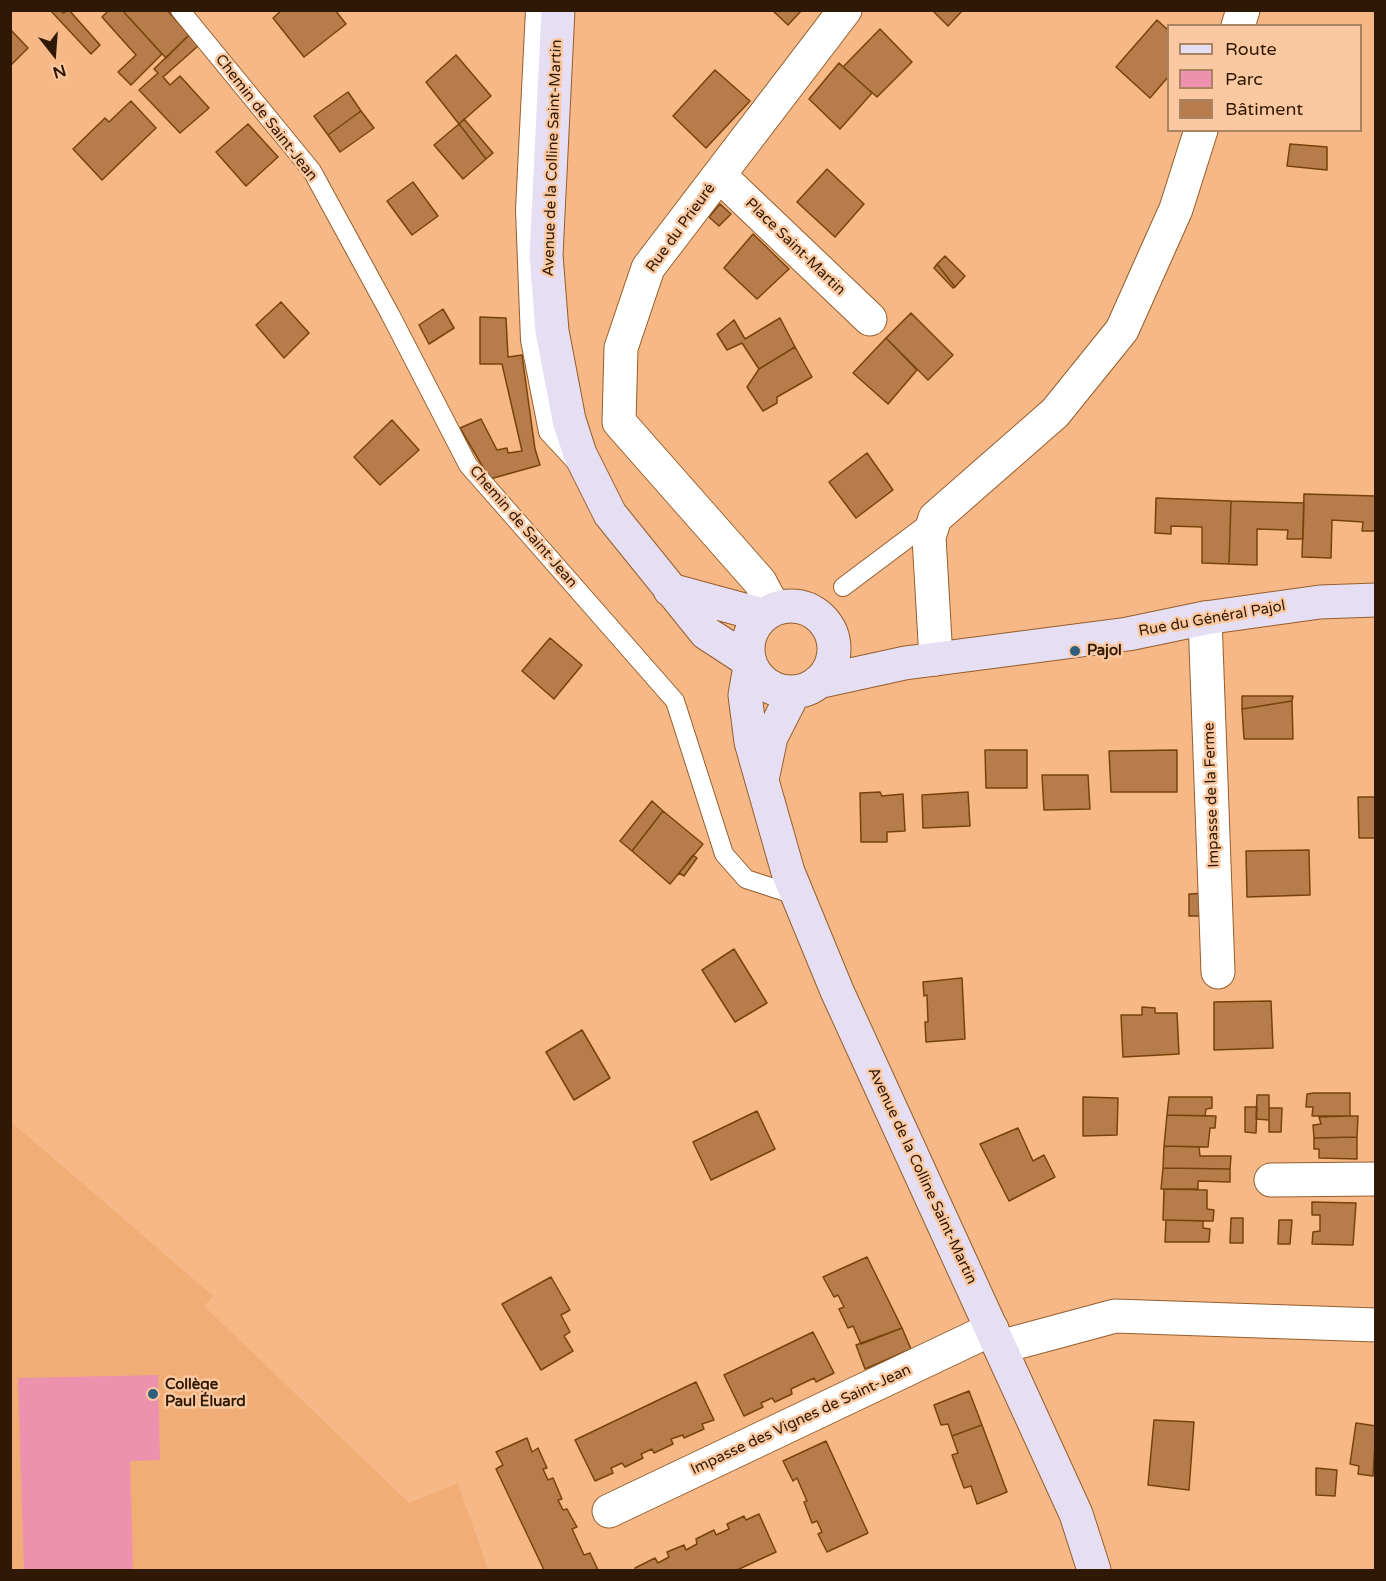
<!DOCTYPE html>
<meta charset="utf-8">
<style>
body{margin:0}
#map{position:relative;width:1386px;height:1581px;overflow:hidden;background:#f6b886;font-family:"Varela Round",sans-serif}
canvas{display:block}
.frame{position:absolute;inset:0;border:12px solid #301904;pointer-events:none}
.legend{position:absolute;left:1167px;top:24px;width:195px;height:108px;box-sizing:border-box;background:#fbc9a1;border:2px solid #aa8362;margin:0;padding:8px 10px;list-style:none;font-size:18px;color:#301904}
.legend li{display:flex;align-items:center;gap:12px;height:30px}
.legend b{width:30px;border:2px solid #aa8362}
.north{position:absolute;left:24px;top:24px;width:60px;height:60px;-webkit-text-stroke:4px #fbc9a1;paint-order:stroke;rotate:163deg;font-size:16px;font-weight:700;line-height:24px;text-align:center;color:#301904}
.north::after{content:'';display:block;margin:auto;width:21px;height:27px;background:#301904;clip-path:polygon(50% 0,100% 100%,50% 72%,0 100%)}
</style>
<div id="map">
<canvas width="1386" height="1581"></canvas>
<div class="frame"></div>
<ul class="legend">
<li><b style="height:8px;background:#e6dff3"></b>Route</li>
<li><b style="height:16px;background:#ed92ae"></b>Parc</li>
<li><b style="height:16px;background:#b67c4b"></b>Bâtiment</li>
</ul>
<div class="north">N</div>
</div>
<script>
const context = document.querySelector('canvas').getContext('2d');
context.lineJoin = 'round';
function fill(path, color) {
  context.fillStyle = color;
  context.fill(path, 'evenodd');
}
function stroke(path, color, width, dash) {
  context.strokeStyle = color;
  context.lineWidth = width;
  context.lineCap = dash ? 'butt' : 'round';
  context.setLineDash(dash || []);
  context.stroke(path);
}
function label(font, color, halo, rows, align = 'center') {
  context.font = font + ' "Varela Round",sans-serif';
  context.lineWidth = 5;
  context.setLineDash([]);
  context.textBaseline = 'middle';
  context.strokeStyle = halo;
  context.fillStyle = color;
  for (const [text, x, y, turn = 0] of rows) {
    context.save();
    context.translate(x, y);
    context.rotate((+turn || 0) * Math.PI / 180);
    context.textAlign = isNaN(turn) ? turn : align;
    if (halo) context.strokeText(text, 0, 0);
    context.fillText(text, 0, 0);
    context.restore();
  }
}
fill(new Path2D(`
 M10,1121L213,1296L204,1306L409,1503L458,1483L488,1570H11Z`), '#f0ad75');
fill(new Path2D(`
 M158,1375L160,1460L130,1461L133,1570H24L18,1378Z`), '#ed92ae');
const building = new Path2D(`
 M50,10H61L63,13L69,10L100,45L91,54Z
 M109,10H122L162,54L131,85L118,72L136,55L102,17Z
 M122,10H167L189,35L166,58Z
 M282,10H335L346,24L304,57L273,18Z
 M772,10H802L788,25Z
 M932,10H963L948,26Z
 M1157,20L1168,30V77L1150,98L1116,67Z
 M10,29L28,48L10,66Z
 M880,29L912,62L877,97L843,67Z
 M189,35L198,46L163,77L170,85L180,76L209,108L180,133L139,90L158,73L154,69Z
 M456,55L491,96L459,124L426,82Z
 M839,63L872,93L840,129L809,99Z
 M715,70L750,101L706,148L673,116Z
 M348,92L361,111L328,135L314,116Z
 M131,101L156,128L102,180L73,149L105,118L109,122Z
 M361,111L374,128L340,152L328,135Z
 M464,119L493,153L486,159L459,124Z
 M248,124L278,157L246,186L216,152Z
 M459,124L486,159L463,179L434,145Z
 M1290,144L1327,147V170L1287,166Z
 M827,169L864,204L835,237L797,202Z
 M413,182L438,216L412,235L387,201Z
 M720,204L731,214L719,226L709,217Z
 M753,234L789,269L757,299L724,268Z
 M945,256L965,276L955,287L937,264Z
 M937,264L955,287L953,288L934,268Z
 M281,302L309,333L284,358L256,325Z
 M443,309L454,328L429,344L419,325Z
 M911,313L953,355L928,380L886,338Z
 M480,317L506,318L508,357L522,355L535,449L540,465L490,479L460,428L481,419L497,450L507,448L508,453L522,451L502,364H480Z
 M780,318L795,347L759,369L742,343L727,350L717,334L734,320L745,339Z
 M886,338L917,370L888,404L853,373Z
 M795,347L812,377L777,397V403L763,411L747,387L759,369Z
 M392,420L419,450L380,485L354,457Z
 M867,453L893,490L856,518L829,482Z
 M1304,494L1376,496V531H1362L1363,522L1332,520L1331,558L1302,557Z
 M1156,498L1231,501L1229,564L1202,563V527L1171,526V534L1155,533Z
 M1231,501L1304,503L1303,539H1287L1288,530L1257,529V565L1229,564Z
 M550,638L582,665L554,699L522,671Z
 M1242,696H1293L1292,701L1242,709Z
 M1292,701L1293,739H1244L1242,709Z
 M985,750H1027V788H986Z
 M1177,750V792H1111L1109,751Z
 M1042,775H1088L1090,809L1044,810Z
 M880,792L882,796L903,794L905,831L887,832V842H861L860,793Z
 M968,792L970,826L923,828L922,795Z
 M1358,797H1376V838H1359Z
 M652,801L663,811L632,851L620,841Z
 M663,811L703,844L670,884L632,851Z
 M1309,850L1310,895L1247,897L1246,851Z
 M693,855L697,858L684,876L679,873Z
 M1207,893L1208,916H1189V894Z
 M734,949L767,1003L735,1022L702,970Z
 M962,978L965,1039L926,1042L925,1022H928L927,995L924,996L923,982Z
 M1271,1001L1273,1048L1214,1050V1002Z
 M1142,1007L1155,1008V1013H1177L1179,1054L1123,1057L1121,1015H1142Z
 M582,1030L610,1078L574,1100L546,1052Z
 M1314,1093H1350V1116H1312L1313,1107H1306L1307,1094Z
 M1257,1095H1269V1120L1256,1119Z
 M1083,1097L1118,1098L1117,1135L1083,1136Z
 M1169,1097H1212V1108L1206,1109L1205,1116L1167,1115Z
 M1245,1107H1257L1256,1133L1245,1132Z
 M1269,1108H1282L1281,1132H1269Z
 M757,1111L775,1149L711,1180L693,1142Z
 M1167,1115L1216,1116L1215,1128H1210L1208,1147L1164,1146Z
 M1350,1116H1358L1357,1137L1314,1138L1313,1125L1321,1124L1319,1117Z
 M1018,1128L1033,1161L1044,1155L1055,1177L1009,1201L980,1144Z
 M1357,1137V1159L1319,1158V1149H1314V1138Z
 M1164,1146L1199,1147L1200,1156H1231L1230,1169L1163,1168Z
 M1163,1168L1230,1169V1182L1198,1181V1189H1161Z
 M1164,1189L1207,1190V1209L1214,1210L1213,1221L1163,1220Z
 M1312,1202L1356,1203L1353,1245L1312,1244L1313,1232L1320,1231V1215H1312Z
 M1231,1218H1243V1243H1230Z
 M1166,1220L1203,1221V1228L1210,1229L1209,1242H1165Z
 M1279,1220H1292L1290,1244H1278Z
 M867,1257L902,1328L861,1344L853,1326L848,1328L839,1309L844,1307L838,1295L834,1297L823,1277Z
 M551,1277L570,1310L561,1315L570,1332L564,1336L573,1351L541,1370L502,1304Z
 M902,1328L911,1349L865,1369L856,1345Z
 M813,1332L834,1373L816,1382L814,1378L791,1389L792,1394L775,1402L772,1398L761,1403L763,1407L744,1416L724,1375Z
 M696,1382L714,1420L702,1424L704,1429L684,1438L683,1435L671,1439L673,1444L654,1453L652,1449L641,1454L643,1458L625,1467L622,1463L611,1468L613,1473L595,1481L575,1440Z
 M969,1391L982,1425L952,1436L948,1424L941,1425L934,1405Z
 M1154,1420L1194,1422L1189,1490L1148,1485Z
 M1356,1423L1376,1426L1373,1476L1358,1474L1359,1466L1350,1464Z
 M982,1425L1007,1492L977,1504L971,1486L964,1488L952,1455L958,1453L952,1436Z
 M527,1438L532,1452L538,1448L547,1468L543,1469L548,1480L553,1478L562,1499L558,1500L563,1510L567,1509L577,1527L572,1529L584,1555L590,1553L598,1570H544L496,1469L503,1465L496,1452Z
 M826,1441L868,1533L827,1552L818,1534L822,1532L817,1521L812,1523L804,1502L807,1501L797,1478L793,1481L783,1461Z
 M1316,1468L1337,1470L1335,1496L1316,1495Z
 M759,1514L776,1552L737,1570H636L635,1568L655,1558L658,1563L669,1557L667,1552L684,1545L686,1550L697,1544L696,1539L714,1530L716,1535L729,1529L727,1524L744,1516L746,1520Z`);
fill(building, '#b67c4b');
stroke(building, '#78430a', 1.5);
const lane = new Path2D(`
 M180,10L312,171L390,314L468,465L675,701L724,854L746,879L798,896
 M535,10L525,210L530,340L548,432L575,461
 M843,587L931,521`);
const street = new Path2D(`
 M1238,26L1243,10
 M719,175L870,319
 M774,608L760,582L619,422L621,348L648,268L845,10
 M1205,618L1218,972
 M936,659L929,537L935,518L1055,413L1122,330L1176,209L1201,130
 M1271,1180L1376,1179
 M1000,1347L1115,1316L1376,1325
 M609,1511L992,1329`);
const secondary = new Path2D(`
 M558,10L546,255L552,331L569,420L580,454L610,514L706,633L749,661
 M670,590L762,615
 M748 649a43 43 0 1 1 86 0a43 43 0 1 1-86 0Z
 M750,666L745,695L751,742L788,872L837,991L1076,1514L1094,1570
 M818,682L905,663L1128,634L1205,618L1320,602L1376,600
 M763,775L771,737L794,692`);
stroke(lane, '#955e2c', 20);
stroke(street, '#955e2c', 35);
stroke(secondary, '#955e2c', 35);
stroke(lane, '#fff', 18);
stroke(street, '#fff', 33);
stroke(secondary, '#e6dff3', 33);
for (const [x, y, r, color] of [
 [1075,651,6,"#305e7d"],
 [153,1394,6,"#305e7d"]
]) {
  const dot = new Path2D();
  dot.arc(x, y, r, 0, 2 * Math.PI);
  context.fillStyle = color;
  context.fill(dot);
  stroke(dot, '#fbc9a1', 2);
}
label('15px', '#301904', '#fbc9a1', [
 ["Chemin de Saint-Jean",266,118,52],
 ["Avenue de la Colline Saint-Martin",553,158,-88],
 ["Rue du Prieuré",681,228,-54],
 ["Place Saint-Martin",795,247,44],
 ["Chemin de Saint-Jean",523,527,49],
 ["Rue du Général Pajol",1212,619,-10],
 ["Impasse de la Ferme",1212,795,-92],
 ["Avenue de la Colline Saint-Martin",922,1176,65],
 ["Impasse des Vignes de Saint-Jean",801,1420,-25]
]);
label('bold 15px', '#301904', '#fbc9a1', [
 ["Pajol",1087,651],
 ["Collège",165,1385],
 ["Paul Éluard",165,1402]
], 'left');
</script>
